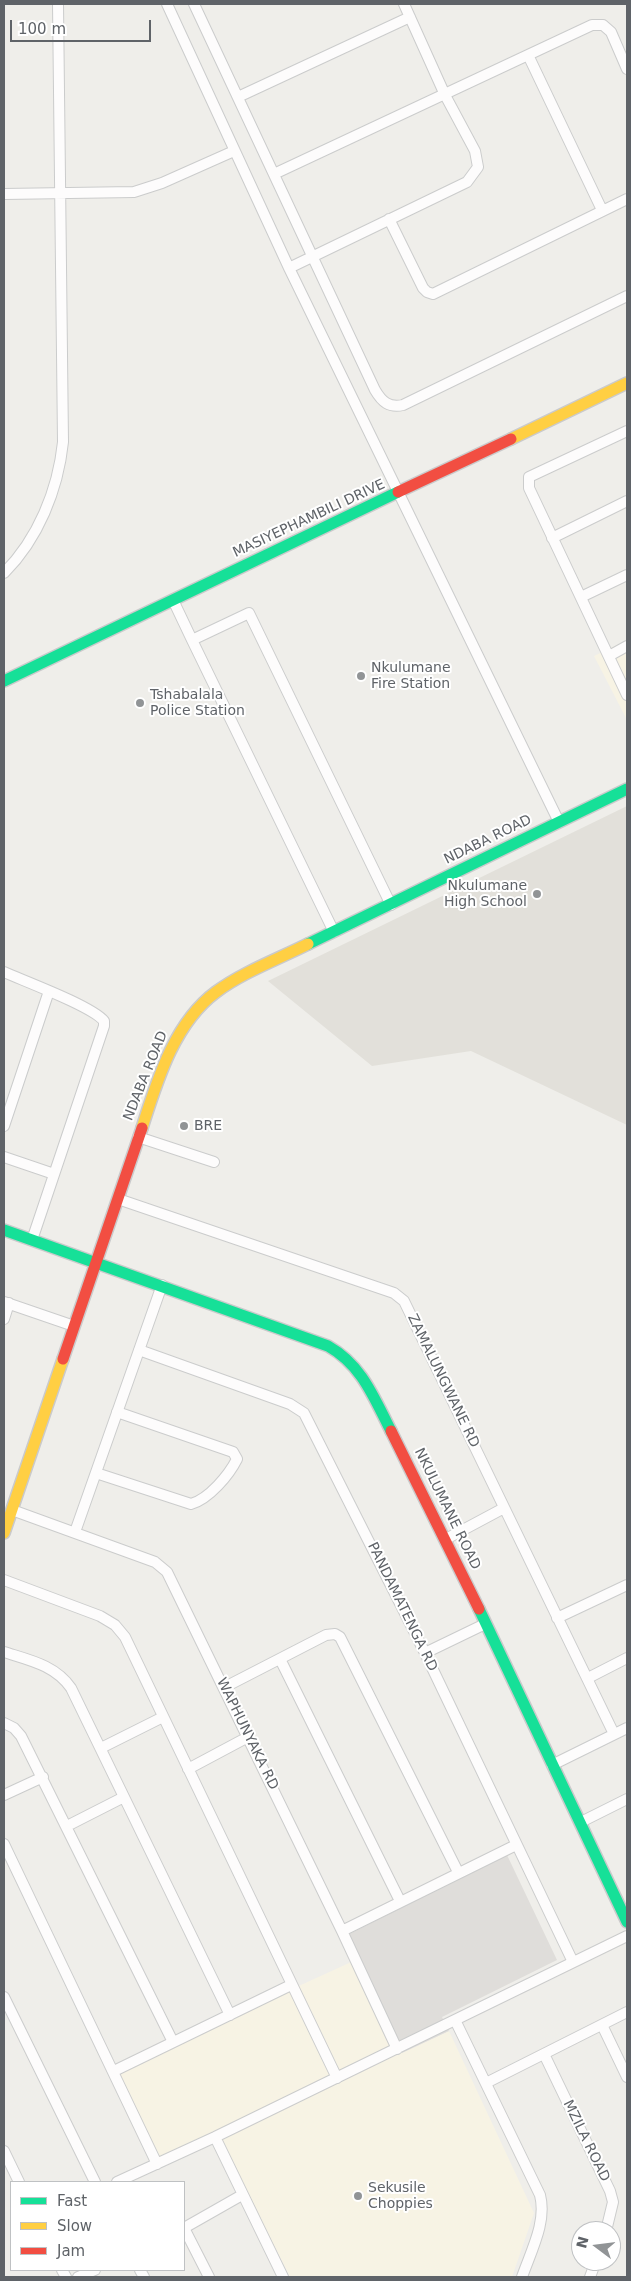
<!DOCTYPE html>
<style>
body{margin:0}
#map{position:relative;width:631px;height:2281px;overflow:hidden;background:#efeeea;font-family:"DejaVu Sans",sans-serif}
canvas{display:block}
.frame{position:absolute;inset:0;border:5px solid #5f6368;pointer-events:none}
.legend{position:absolute;left:10px;top:2181px;width:175px;height:90px;box-sizing:border-box;background:#fff;border:1px solid #bfc1c3;margin:0;padding:6px 9px;list-style:none;font-size:15px;color:#5f6368}
.legend li{display:flex;align-items:center;gap:10px;height:25px}
.legend b{width:25px;border:1px solid #bfc1c3}
.north{position:absolute;left:571px;top:2221px;width:50px;height:50px;box-sizing:border-box;background:#fff;border:1px solid #bfc1c3;border-radius:50%;rotate:285deg;font-size:14px;font-weight:700;line-height:20px;text-align:center;color:#5f6368}
.north::after{content:'';display:block;margin:auto;width:18px;height:22px;background:#919496;clip-path:polygon(50% 0,100% 100%,50% 72%,0 100%)}
.scale{position:absolute;left:10px;top:20px;width:141px;height:22px;box-sizing:border-box;border:2px solid #5f6368;border-top:0;padding-left:6px;font-size:15px;line-height:18px;white-space:nowrap;color:#5f6368;-webkit-text-stroke:4px #fff;paint-order:stroke}
</style>
<div id="map">
<canvas width="631" height="2281"></canvas>
<div class="frame"></div>
<ul class="legend">
<li><b style="height:6px;background:#16e098"></b>Fast</li>
<li><b style="height:6px;background:#ffcf43"></b>Slow</li>
<li><b style="height:6px;background:#f24e42"></b>Jam</li>
</ul>
<div class="north">N</div>
<div class="scale">100 m</div>
</div>
<script>
const context = document.querySelector('canvas').getContext('2d');
context.lineJoin = 'round';
function fill(path, color) {
  context.fillStyle = color;
  context.fill(path, 'evenodd');
}
function stroke(path, color, width, dash) {
  context.strokeStyle = color;
  context.lineWidth = width;
  context.lineCap = dash ? 'butt' : 'round';
  context.setLineDash(dash || []);
  context.stroke(path);
}
function label(font, color, halo, rows, align = 'center') {
  context.font = font + ' "DejaVu Sans",sans-serif';
  context.lineWidth = 4;
  context.setLineDash([]);
  context.textBaseline = 'middle';
  context.strokeStyle = halo;
  context.fillStyle = color;
  for (const [text, x, y, turn = 0] of rows) {
    context.save();
    context.translate(x, y);
    context.rotate((+turn || 0) * Math.PI / 180);
    context.textAlign = isNaN(turn) ? turn : align;
    if (halo) context.strokeText(text, 0, 0);
    context.fillText(text, 0, 0);
    context.restore();
  }
}
fill(new Path2D(`
 M627,640V720L594,656Z
 M360,1958L402,2053L449,2031L534,2213L512,2277H290L216,2130L160,2157L117,2069Z`), '#f7f3e4');
fill(new Path2D(`
 M507,1855L557,1960L442,2017L449,2031L402,2053L349,1934Z`), '#dfddda');
fill(new Path2D(`
 M627,806V1125L471,1051L372,1066L268,981Z`), '#e2e0da');
const street = new Path2D(`
 M167,4L289,268L559,822
 M194,4L375,390C382,402 389,408 403,405L627,296
 M528,55L602,210
 M238,97L410,17
 M274,174L592,25H603L611,32L627,69
 M4,194L134,192L162,183L234,151
 M389,219L423,288L427,292L433,294L627,199
 M289,268L467,182L478,167L475,151L445,95L404,4
 M627,431L529,477V488L627,695
 M552,538L627,501
 M4,573C38,539 58,490 63,442L58,4
 M581,597L627,575
 M173,600L192,640
 M609,656L627,646
 M334,932L192,640L249,613L391,905
 M4,972C24,981 92,1006 104,1021V1026L32,1240
 M4,1126L49,991
 M138,1137L214,1162
 M4,1157L54,1174
 M118,1199L394,1293L404,1301L614,1734
 M4,1302L74,1326
 M4,1319L9,1303
 M139,1350L290,1404L304,1413L425,1653L573,1962
 M96,1473L191,1504C209,1499 229,1475 237,1459L233,1452L117,1412
 M12,1510L155,1562L167,1572L342,1931L397,2049
 M75,1532L162,1285
 M446,1539L504,1508
 M4,1580L100,1616L115,1625L125,1637L337,2078
 M557,1618L627,1585
 M4,1652C29,1660 55,1665 71,1688L230,2015
 M425,1653L485,1624
 M280,1659L400,1901
 M588,1678L627,1658
 M225,1687L326,1635L335,1634L340,1637L458,1872
 M4,1723L14,1728L21,1736L173,2042
 M101,1748L163,1717
 M552,1765L627,1728
 M188,1769L248,1737
 M4,1795L43,1777
 M581,1822L627,1799
 M67,1826L124,1797
 M4,1844L157,2164
 M342,1931L516,1845
 M4,1997L95,2182
 M455,2020L540,2195C547,2222 531,2251 522,2277
 M602,2025L627,2077
 M544,2054L610,2191L613,2202L606,2231
 M114,2071L291,1985
 M486,2083L627,2012
 M215,2137L283,2277
 M4,2151L19,2182
 M117,2182L215,2137L627,1936
 M184,2228L242,2195
 M184,2228L209,2277
 M62,2270L66,2277
 M140,2270L144,2277
 M78,2277L95,2270
 M590,2277L596,2261`);
const fast = new Path2D(`
 M4,681L398,492
 M308,944L627,789
 M4,1230L328,1346C362,1365 374,1398 391,1431
 M479,1609L627,1922`);
const slow = new Path2D(`
 M511,439L627,383
 M142,1128C157,1081 174,1023 216,992C243,972 278,959 308,944
 M4,1533L63,1359`);
const jam = new Path2D(`
 M398,492L511,439
 M63,1359L142,1128
 M391,1431L479,1609`);
stroke(street, '#cbcccc', 12);
stroke(fast, '#cacacb', 14);
stroke(slow, '#cacacb', 14);
stroke(jam, '#cacacb', 14);
stroke(street, '#fdfcfc', 10);
stroke(fast, '#16e098', 11);
stroke(slow, '#ffcf43', 11);
stroke(jam, '#f24e42', 11);
for (const [x, y, r, color] of [
 [361,676,5,"#919496"],
 [140,703,5,"#919496"],
 [537,894,5,"#919496"],
 [184,1126,5,"#919496"],
 [358,2196,5,"#919496"]
]) {
  const dot = new Path2D();
  dot.arc(x, y, r, 0, 2 * Math.PI);
  context.fillStyle = color;
  context.fill(dot);
  stroke(dot, '#fff', 2);
}
label('14px', '#5f6368', '#fff', [
 ["MASIYEPHAMBILI DRIVE",309,519,-25],
 ["NDABA ROAD",488,840,-26],
 ["NDABA ROAD",146,1076,-68],
 ["ZAMALUNGWANE RD",443,1381,64],
 ["NKULUMANE ROAD",447,1509,64],
 ["PANDAMATENGA RD",402,1607,64],
 ["WAPHUNYAKA RD",247,1734,64],
 ["MZILA ROAD",586,2141,64]
]);
label('14px', '#5f6368', '#fff', [
 ["Nkulumane",371,668],
 ["Fire Station",371,684],
 ["Tshabalala",150,695],
 ["Police Station",150,711],
 ["Nkulumane",527,886,"right"],
 ["High School",527,902,"right"],
 ["BRE",194,1126],
 ["Sekusile",368,2188],
 ["Choppies",368,2204]
], 'left');
</script>
